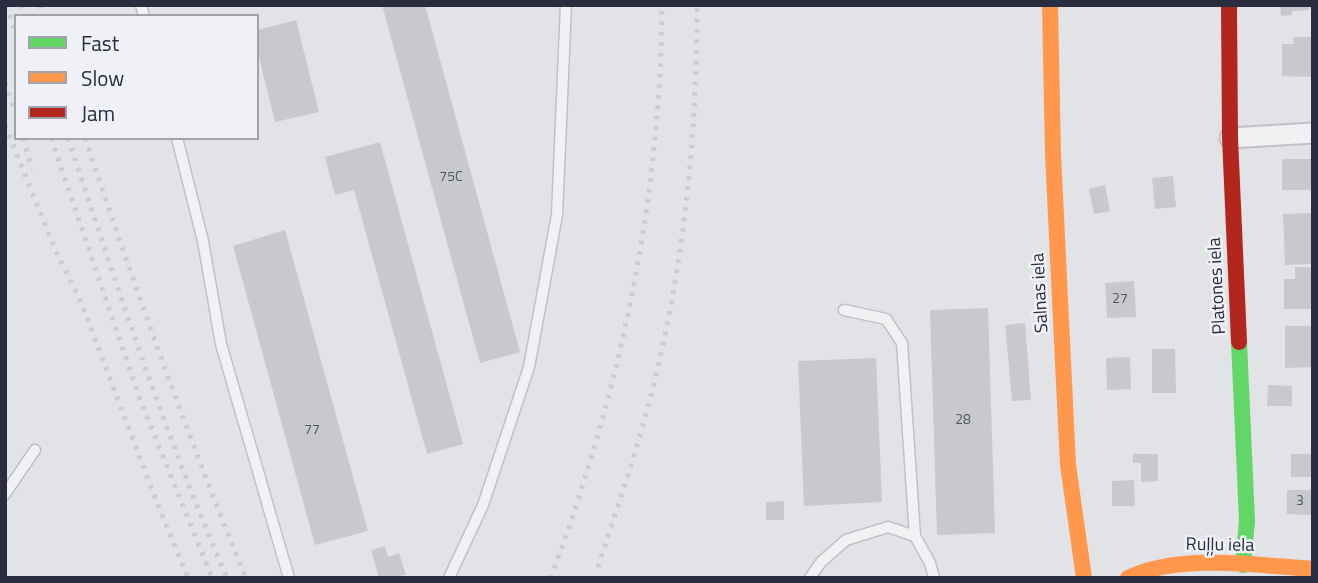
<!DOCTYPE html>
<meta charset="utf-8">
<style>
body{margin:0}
#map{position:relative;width:1318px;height:583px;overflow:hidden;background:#e2e3e7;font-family:"Titillium Web",sans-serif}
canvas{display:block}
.frame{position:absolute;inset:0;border:7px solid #292d3f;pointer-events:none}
.legend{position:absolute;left:14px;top:14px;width:245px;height:126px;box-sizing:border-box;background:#f0f1f6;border:2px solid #a0a3ad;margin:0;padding:9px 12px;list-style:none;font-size:21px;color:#292d3f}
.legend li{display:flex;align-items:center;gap:14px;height:35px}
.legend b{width:35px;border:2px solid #a0a3ad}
</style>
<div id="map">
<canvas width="1318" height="583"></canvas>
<div class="frame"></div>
<ul class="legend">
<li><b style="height:9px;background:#63d668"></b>Fast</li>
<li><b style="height:9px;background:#ff974d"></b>Slow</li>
<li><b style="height:9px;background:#b3261e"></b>Jam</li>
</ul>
</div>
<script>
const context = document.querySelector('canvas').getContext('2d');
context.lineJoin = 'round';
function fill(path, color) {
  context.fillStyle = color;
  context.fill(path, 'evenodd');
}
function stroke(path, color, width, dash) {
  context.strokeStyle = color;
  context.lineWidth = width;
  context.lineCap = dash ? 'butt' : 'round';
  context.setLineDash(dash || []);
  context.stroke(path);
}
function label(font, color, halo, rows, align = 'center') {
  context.font = font + ' "Titillium Web",sans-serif';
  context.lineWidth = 5;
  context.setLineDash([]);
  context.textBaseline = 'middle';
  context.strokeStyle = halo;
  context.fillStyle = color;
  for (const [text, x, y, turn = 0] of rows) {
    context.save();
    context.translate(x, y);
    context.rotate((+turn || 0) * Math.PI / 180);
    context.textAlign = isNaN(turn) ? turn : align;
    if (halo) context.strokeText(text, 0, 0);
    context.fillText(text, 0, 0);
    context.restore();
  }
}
fill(new Path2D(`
 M382,5H425L520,352L480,363Z
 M1280,5H1309V10L1292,11V15L1281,16Z
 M296,20L319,112L275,122L257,49V30Z
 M1293,37H1313V77L1282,76V44H1294Z
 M380,142L463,444L427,454L354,190L335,195L325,157Z
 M1282,159H1313V190H1282Z
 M1173,176L1176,207L1155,209L1152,178Z
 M1105,185L1110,211L1094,214L1089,189Z
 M1313,213V264L1285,265L1283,214Z
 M285,230L368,531L315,545L233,246Z
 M1295,267H1313V309H1284V279H1295Z
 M1134,281L1136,317L1107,318L1105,283Z
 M988,308L995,533L937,535L930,310Z
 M1025,323L1031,400L1012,401L1005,325Z
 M1285,326H1313V367L1285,368Z
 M1152,349H1175L1176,393H1152Z
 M1130,357L1131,389L1107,390L1106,358Z
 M876,358L882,502L804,506L798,361Z
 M1268,385L1292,386V406H1267Z
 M1133,454H1158V481L1141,482V463H1133Z
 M1291,454H1313V477H1291Z
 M1134,480L1135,506H1112V481Z
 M1287,490H1313V515L1287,514Z
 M784,501V520H766V502Z
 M385,546L388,557L399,553L406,575L379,578L371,550Z`), '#c8c9cd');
const lane = new Path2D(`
 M141,5L144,16
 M177,138L203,241L221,344L289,578
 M844,310L886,319L902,343L915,536
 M5,494L35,450
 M449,578L483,505L529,367L557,215L566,5
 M810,578L821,562L846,540L888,527L915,536L930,563L934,578`);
const street = new Path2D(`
 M1230,138L1313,133`);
stroke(lane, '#c0c1c5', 13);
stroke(street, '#c0c1c5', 23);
stroke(lane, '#f1f1f4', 10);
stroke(street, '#f1f1f4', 19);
stroke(new Path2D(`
 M1239,342L1247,521L1243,565`), '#63d668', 16);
stroke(new Path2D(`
 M1050,5L1053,154L1068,465L1084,578
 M1128,578C1180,553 1256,565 1313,569`), '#ff974d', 16);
stroke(new Path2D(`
 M1229,5L1230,138L1239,342`), '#b3261e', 16);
stroke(new Path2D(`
 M6,5L16,32
 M21,5L25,16
 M40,5L44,16
 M5,83L16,114
 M5,125L54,247L81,302L159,508L188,578
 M23,138L32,169
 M51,138L141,402L212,578
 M68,138C117,286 165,435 227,578
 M85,138C135,287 186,433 246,578
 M598,567C618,505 640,443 655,379C685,256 697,132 697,5
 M550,578C567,537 580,494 593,452C636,307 661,156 662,5`), '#cbcccf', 5, [3.5, 7]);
label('14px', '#525664', null, [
 ["75C",451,178],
 ["27",1120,300],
 ["28",963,421],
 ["77",312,431],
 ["3",1300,502]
]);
label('18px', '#292d3f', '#f0f1f6', [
 ["Platones iela",1218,286,-93],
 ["Salnas iela",1041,293,-93],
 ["Ruļļu iela",1220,546,1]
]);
</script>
